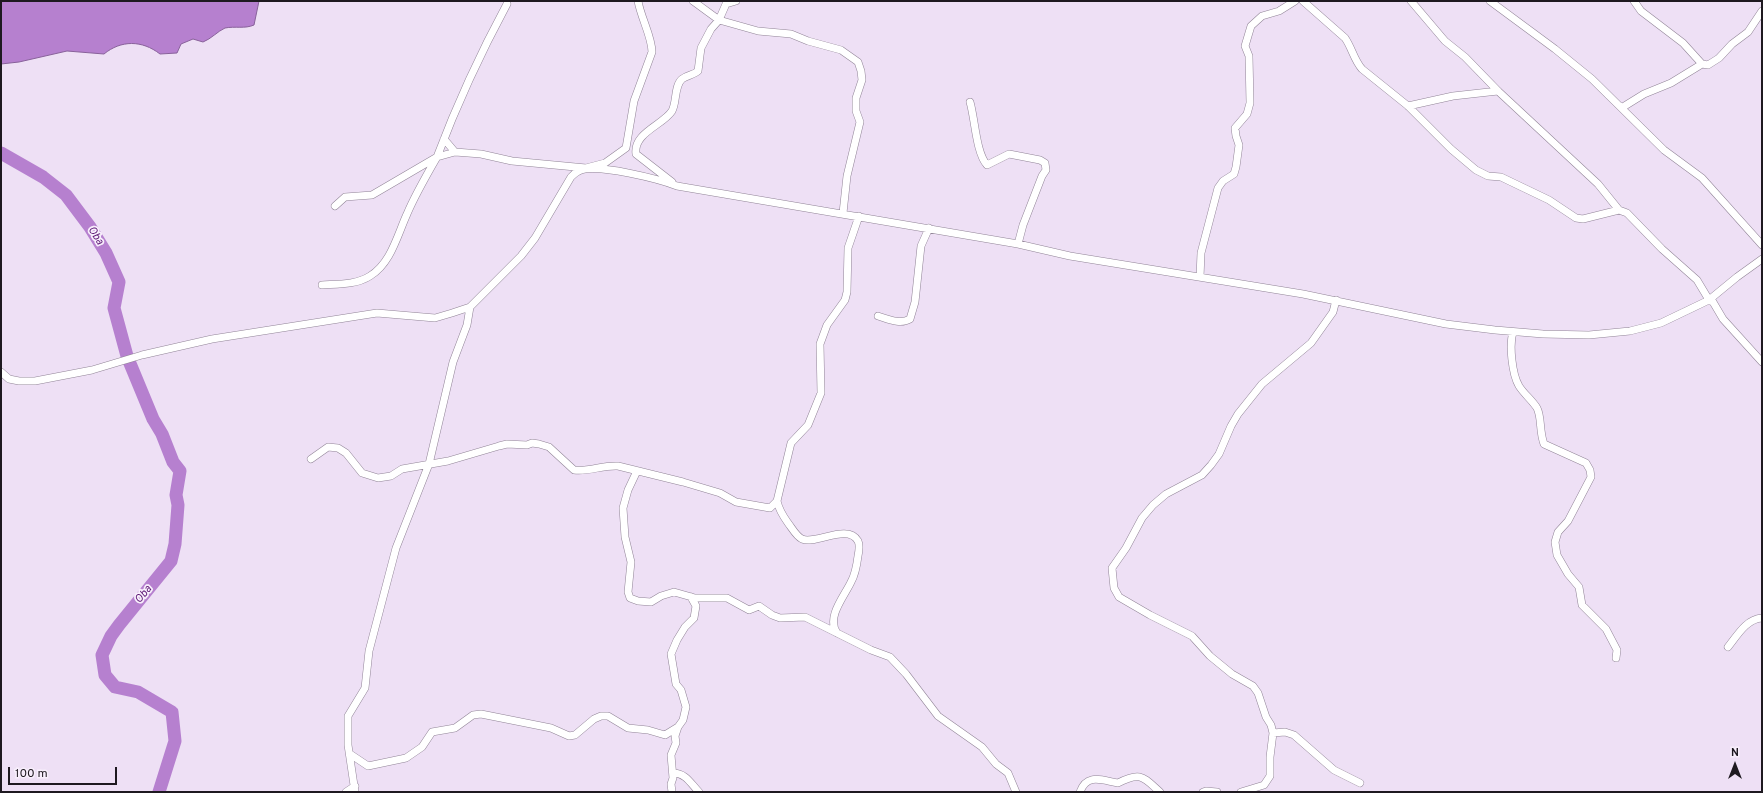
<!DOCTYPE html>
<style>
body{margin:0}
#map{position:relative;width:1763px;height:793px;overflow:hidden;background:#eee0f5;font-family:Overpass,sans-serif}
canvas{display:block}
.frame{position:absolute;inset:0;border:2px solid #1e1920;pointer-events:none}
.north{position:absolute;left:1715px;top:745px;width:40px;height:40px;-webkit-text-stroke:3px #f8effc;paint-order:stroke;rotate:0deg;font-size:11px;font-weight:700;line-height:16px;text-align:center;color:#1e1920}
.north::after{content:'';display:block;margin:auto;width:14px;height:18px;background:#1e1920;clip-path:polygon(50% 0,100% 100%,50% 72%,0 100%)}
.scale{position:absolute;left:8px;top:767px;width:109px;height:18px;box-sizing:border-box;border:2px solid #1e1920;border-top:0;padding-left:5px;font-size:12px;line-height:14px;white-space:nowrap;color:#1e1920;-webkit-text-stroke:3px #f8effc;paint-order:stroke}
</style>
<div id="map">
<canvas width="1763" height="793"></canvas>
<div class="frame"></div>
<div class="north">N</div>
<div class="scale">100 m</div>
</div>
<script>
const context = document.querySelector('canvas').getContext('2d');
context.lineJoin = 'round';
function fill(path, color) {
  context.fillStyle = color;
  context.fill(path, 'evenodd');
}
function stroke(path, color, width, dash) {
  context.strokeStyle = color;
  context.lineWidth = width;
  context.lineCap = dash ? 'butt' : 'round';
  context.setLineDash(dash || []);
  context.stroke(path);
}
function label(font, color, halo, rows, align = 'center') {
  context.font = font + ' Overpass,sans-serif';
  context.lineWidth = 3.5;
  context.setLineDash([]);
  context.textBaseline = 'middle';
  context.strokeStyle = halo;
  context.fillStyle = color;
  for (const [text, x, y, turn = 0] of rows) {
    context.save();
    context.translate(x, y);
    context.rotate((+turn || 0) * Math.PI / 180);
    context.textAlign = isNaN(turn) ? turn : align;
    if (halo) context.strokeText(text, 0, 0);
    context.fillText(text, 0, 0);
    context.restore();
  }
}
const water = new Path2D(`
 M1,1H259L254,25C245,29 235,26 225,28C218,31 211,39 203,42L193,39L181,44L177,53L160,54C142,40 121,40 104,54L67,51L19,62L1,64Z`);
fill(water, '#b680cf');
stroke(water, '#88619a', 1);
stroke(new Path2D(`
 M1,153L43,177L66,195L90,227L106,253L119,282L114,308L127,356
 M129,361L153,419L162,434L173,462L180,471L176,495L178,505L175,544L171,561L119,625L111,636L102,655L105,675L115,687L138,692L172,712L175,741L159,792`), '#b680cf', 13);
const street = new Path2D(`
 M693,1L719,20L758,31L791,34L808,41L841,50L858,62L861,71L862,80L856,98V111L860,122L847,176L843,213
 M1303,1L1345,38C1352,48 1354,60 1362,69L1408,106L1451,149L1476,170L1488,176L1501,177L1549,200L1576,218L1583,219L1619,210L1627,213L1662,249L1697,280L1709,300L1713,302L1723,319L1762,362
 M1411,1L1445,41L1465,57L1498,91L1598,184L1619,210
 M1490,1L1555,49L1592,79L1664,150L1702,178L1762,245
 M1634,1L1641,11L1683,43L1702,64L1708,65L1719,58L1732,44L1748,32L1762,11
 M970,102C975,119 976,153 987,165L1009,154L1040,160L1045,163L1046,170L1042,176L1023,225L1018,244
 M1408,106L1453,96L1498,91
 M1623,107L1644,94L1671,83L1702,64
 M444,139L455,152
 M672,182L636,154C633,133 663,125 672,111C677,102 674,86 682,79C687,75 694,75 698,71L701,48L711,29L719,20L726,4L736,1
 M335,206L345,197L372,195L437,157C457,104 480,54 507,4
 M1200,277L1201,253L1218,188L1223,181L1234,174L1236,167L1239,145L1236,136L1235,128L1247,114L1250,103L1249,56L1245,46L1251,26L1262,16L1279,11L1295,1
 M322,285C337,284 356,285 370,276C391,263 397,236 407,214C415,195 426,176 437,157L455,152L481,154L512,161L586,168L605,163L626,148L634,101L652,52C652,37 641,18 638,1
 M878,316C888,319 900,325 910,319L915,302L921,246L929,228
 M1513,332C1509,345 1512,374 1519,386C1524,394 1532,400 1537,408C1542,418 1539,431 1544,444L1586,463L1590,470L1591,477L1568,521L1558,532L1555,542L1557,555L1568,574L1579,587L1582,605L1606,629L1617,650L1616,658
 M1,372L9,379L19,381H35L92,370L142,355L212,339L377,313L435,318L452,313L470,307L521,256L535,238L571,177C574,174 577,171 581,170C599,164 659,179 677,186L1018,244L1070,256L1303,294L1446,324L1495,330L1543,334L1589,335L1630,331L1661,323L1709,300L1737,277L1762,259
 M311,459L328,447L338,448L346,453L362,473L378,478L391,476L402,469L448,461L499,446L507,444L527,445L532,443L539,444L549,447L574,470C589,472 602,465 618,466L683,482L720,493L736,502L770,508L777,501
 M637,471L628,490L623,508L625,537L631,562L628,592L630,598L638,601L651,602L661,596L674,592L695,598H727L749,610L759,606L772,615L780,618L805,617L871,650L890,657L906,674L938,716L982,747L996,764L1008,773L1016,792
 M837,633C826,617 844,597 851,582C855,575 857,564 858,556C859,551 860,545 858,541C848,523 815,545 802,539C796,536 792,528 788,523C783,516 779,510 777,501L791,443L808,425L821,393L820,344L827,325L845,300L847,292L848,248L859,216
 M1728,647C1737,636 1746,619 1762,618
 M1273,733L1285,732L1294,735L1334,770L1360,783
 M350,754L368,766L406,758L422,747L432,732L455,728L473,715L481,714L551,728L569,736L575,735L594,719L601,716H608L628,728L648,730L665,735L678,727
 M673,773C686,773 691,784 699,792
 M346,792L355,786
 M355,792L348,745V716L365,688L369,651L396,548L429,464L453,362L467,325L470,307
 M672,792L671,784L673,778L671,755L676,743L675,736L678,727L683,720L686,707L681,690L676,684L671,654L677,640L685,627L694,618L696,606L691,597
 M1080,792C1087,772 1104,781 1118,783C1141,771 1143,777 1160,792
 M1203,792L1206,791L1217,792
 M1241,792L1264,785L1270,776V757L1273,733L1271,725L1266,717L1258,693L1253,686L1232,674L1210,656L1192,636L1150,615L1119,597L1114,588L1112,568L1126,548L1142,518L1153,505L1166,494L1202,475L1211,465L1219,454L1231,426L1238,414L1262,384L1311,343L1333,312L1336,300`);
stroke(street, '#918497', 8);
stroke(street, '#fff', 7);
label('italic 11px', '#591272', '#f8effc', [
 ["Oba",95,236,58],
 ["Oba",144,595,-51]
]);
</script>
